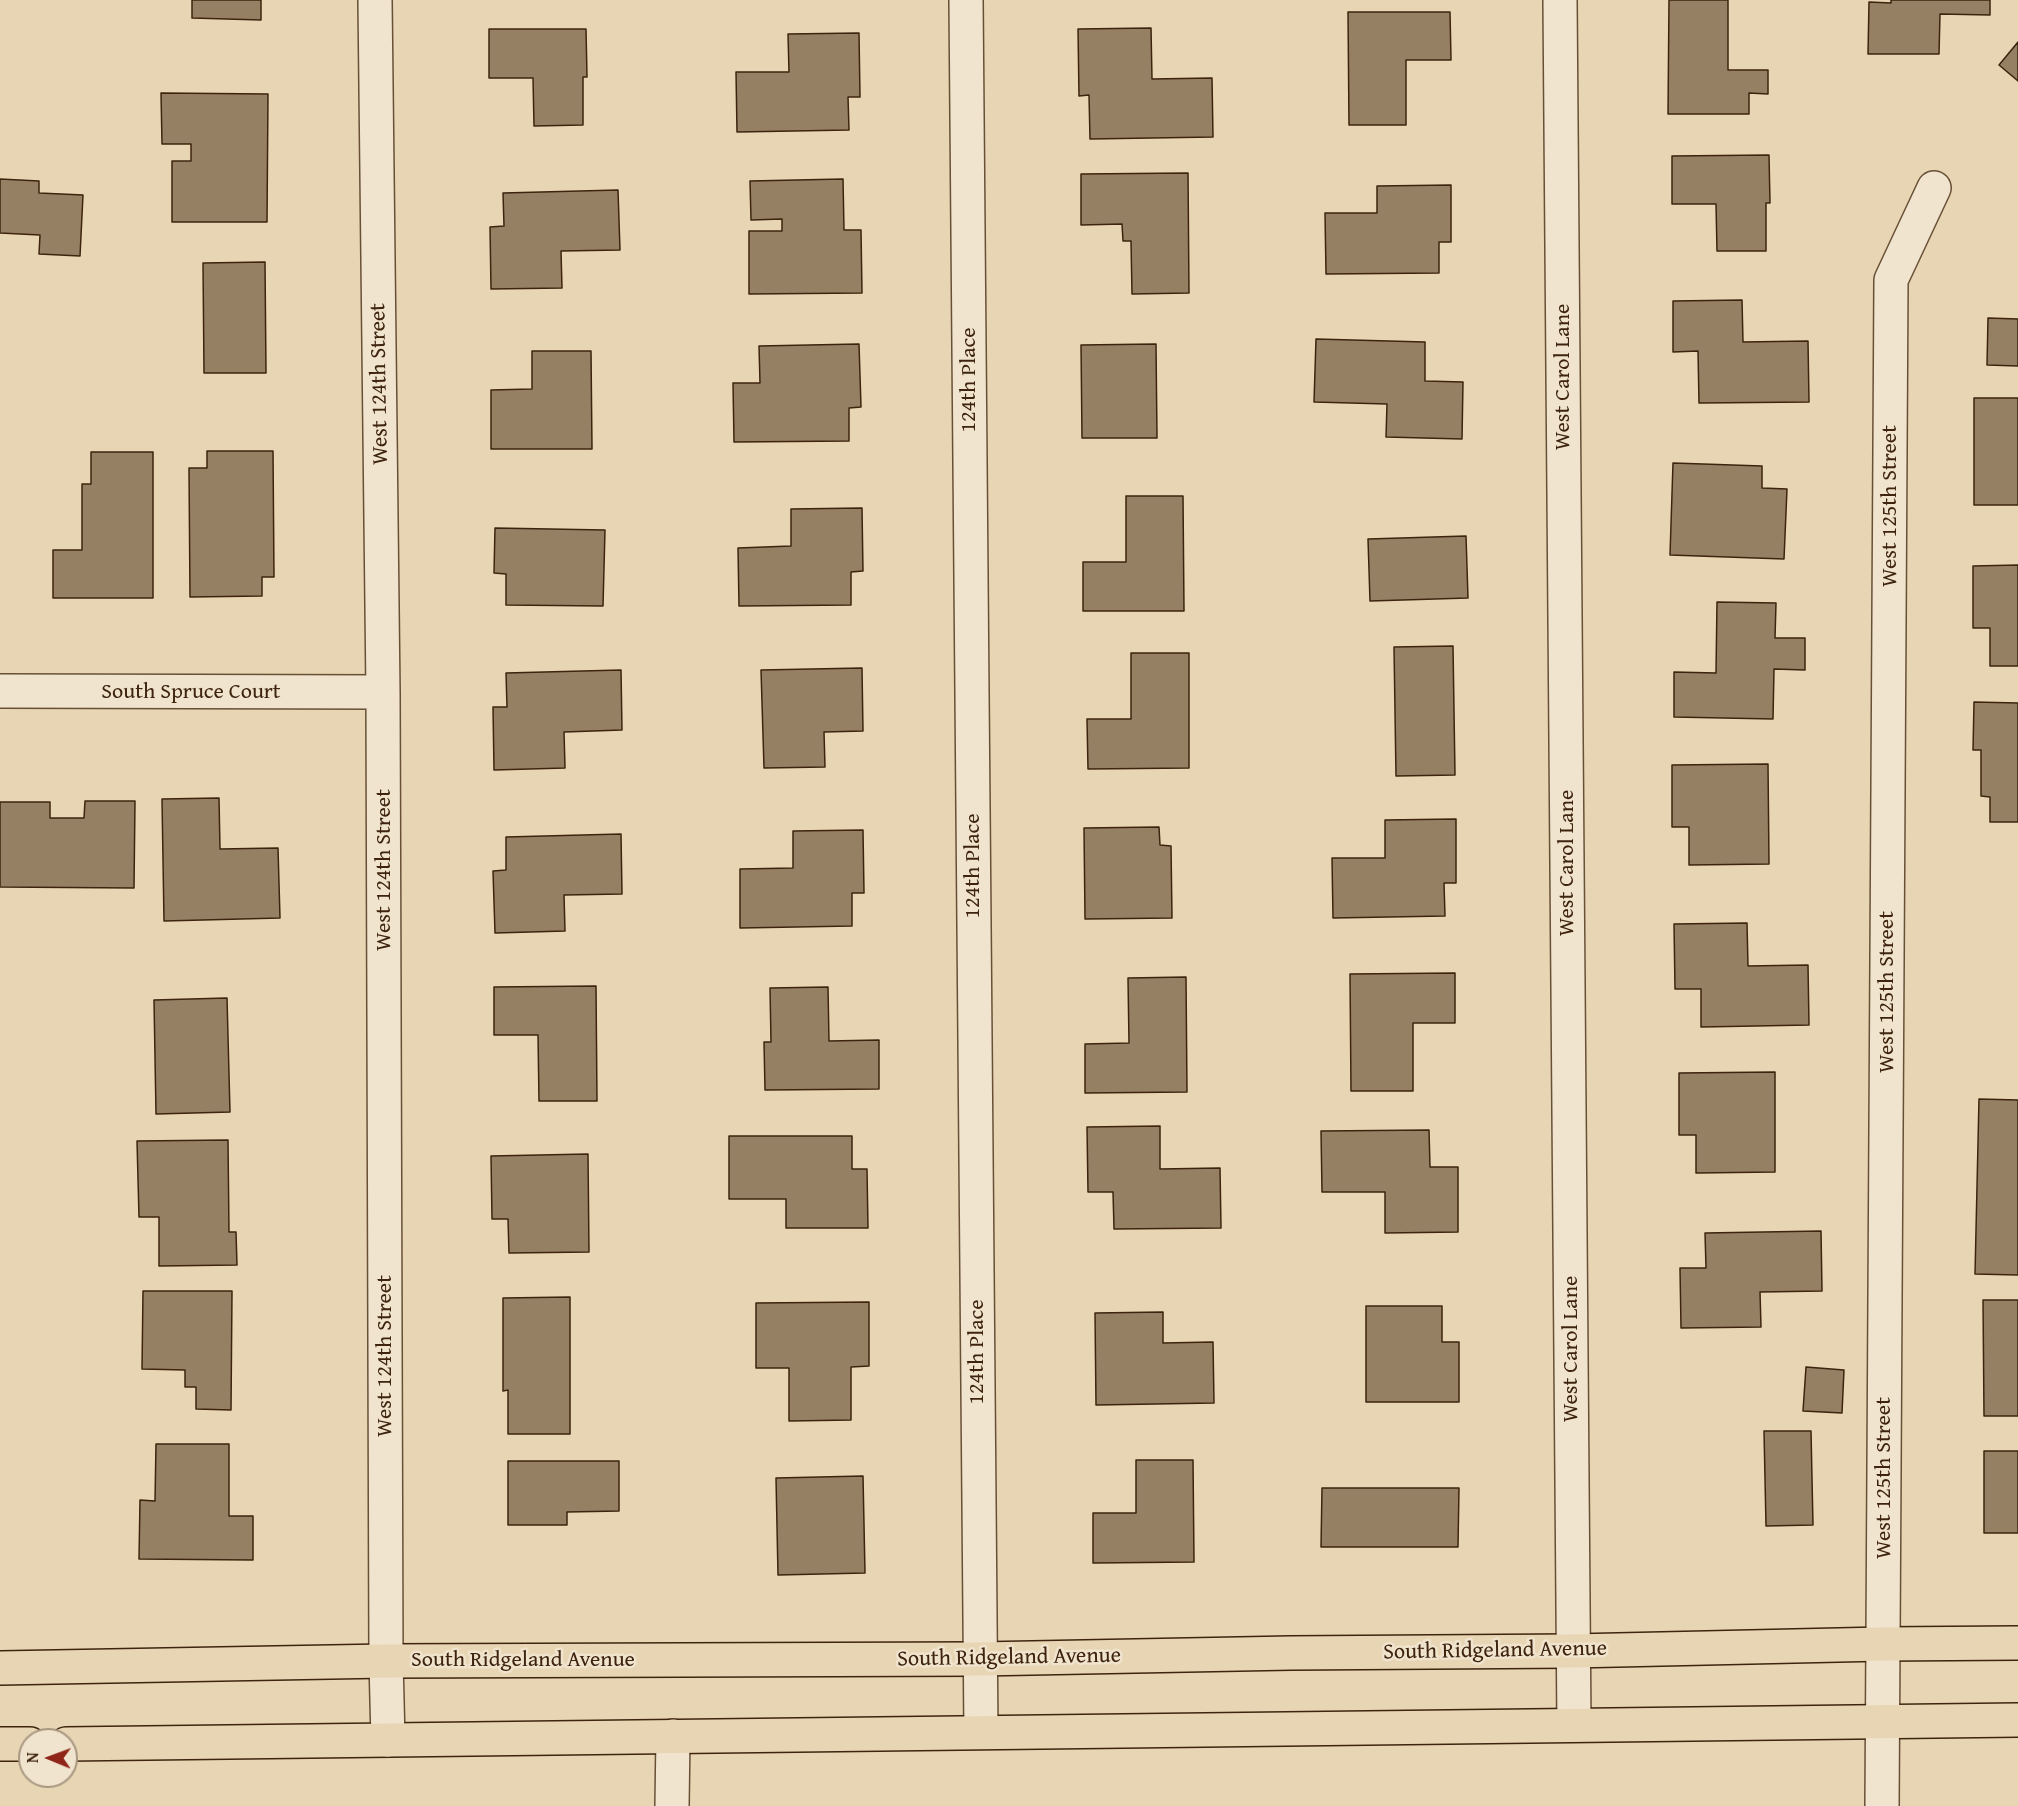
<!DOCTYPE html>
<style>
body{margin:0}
#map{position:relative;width:2018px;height:1806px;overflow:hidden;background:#e8d5b3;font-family:"Gentium Book Plus",serif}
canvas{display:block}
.north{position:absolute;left:18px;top:1728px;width:60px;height:60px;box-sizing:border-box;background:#f0e4ce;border:2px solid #a99781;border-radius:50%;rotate:271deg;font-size:16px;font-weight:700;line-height:24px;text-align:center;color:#3e240e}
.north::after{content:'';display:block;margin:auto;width:21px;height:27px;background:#8f2418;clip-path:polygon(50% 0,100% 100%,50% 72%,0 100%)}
</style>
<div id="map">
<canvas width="2018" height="1806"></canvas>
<div class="north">N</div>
</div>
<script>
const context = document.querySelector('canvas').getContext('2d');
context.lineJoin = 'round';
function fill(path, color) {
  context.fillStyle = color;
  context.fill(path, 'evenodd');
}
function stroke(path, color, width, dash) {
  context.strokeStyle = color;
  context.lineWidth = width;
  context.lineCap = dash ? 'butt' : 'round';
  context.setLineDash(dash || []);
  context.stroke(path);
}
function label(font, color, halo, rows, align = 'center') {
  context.font = font + ' "Gentium Book Plus",serif';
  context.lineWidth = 5;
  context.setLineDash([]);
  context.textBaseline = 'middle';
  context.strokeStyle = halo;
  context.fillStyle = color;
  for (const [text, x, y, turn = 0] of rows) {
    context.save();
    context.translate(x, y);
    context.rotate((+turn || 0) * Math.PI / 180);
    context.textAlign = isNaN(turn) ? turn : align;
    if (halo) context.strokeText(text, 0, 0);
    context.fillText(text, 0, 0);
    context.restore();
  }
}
const building = new Path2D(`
 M192,0H261V20L192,18Z
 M1669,0H1728V70H1768V94L1749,93V114H1668Z
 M1891,0H1990V15L1940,14L1939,54H1868L1869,2L1891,3Z
 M1348,12H1450L1451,60H1406V125H1349Z
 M1151,28L1152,79L1212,78L1213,137L1090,139L1089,95L1079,96L1078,29Z
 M489,29H586L587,77H583V125L534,126L533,78H489Z
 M859,33L860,97H848L849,130L737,132L736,72H789L788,34Z
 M2018,42V81L1999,65Z
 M161,93L268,94L267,222H172V161H191V144H162Z
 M1769,155L1770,203H1766V251H1717L1716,204H1672V156Z
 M1188,173L1189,293L1132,294L1131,241H1123L1122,224L1081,225V174Z
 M0,179L39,181V193L83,195L80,256L39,254L40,235L0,233Z
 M843,179L844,230H861L862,293L749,294V231H782V219L751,220L750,181Z
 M1451,185V242H1439V273L1326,274L1325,213H1377V186Z
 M618,190L620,250L561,251L562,288L491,289L490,227L504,226L503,193Z
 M265,262L266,373H204L203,263Z
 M1742,300L1743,342L1808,341L1809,402L1699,403L1698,351L1673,352V301Z
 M1988,318L2018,319V366L1987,365Z
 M1316,339L1425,342V381L1463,382L1462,439L1386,437L1387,404L1314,402Z
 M859,344L861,407L849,408V441L734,442L733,383H760L759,346Z
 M1156,344L1157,438H1082L1081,345Z
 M532,351H591L592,449H491V390L532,389Z
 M1974,398H2018V505H1974Z
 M207,451H273L274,577H262V596L190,597L189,468H207Z
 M91,452H153V598H53V550H82V484H91Z
 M1673,463L1762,466V488L1787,489L1784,559L1670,555Z
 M1126,496H1183L1184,611H1083V562H1126Z
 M862,508L863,571L851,572V605L739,606L738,548L791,546V509Z
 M495,528L605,530L603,606L506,605V574L494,573Z
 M1466,536L1468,598L1370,601L1368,539Z
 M2018,565V666H1990V628H1973V566Z
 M1717,602L1776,603L1775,638H1805V670L1774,669L1773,719L1674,717V672L1716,673Z
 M1453,646L1455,775L1396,776L1394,647Z
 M1131,653H1189V768L1088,769L1087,719H1131Z
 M862,668L863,731L824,732L825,767L764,768L761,670Z
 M621,670L622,730L564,732L565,768L494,770L493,707H507L506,673Z
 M1974,702L2018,703V822H1990V797L1981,796V750H1973Z
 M1768,764L1769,864L1689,865V827H1672V765Z
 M219,798L220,849L278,848L280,918L164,921L162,799Z
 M85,801H135L134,888L0,887V802H50V818H84Z
 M1456,819V883H1444L1445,916L1333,918L1332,858H1385V820Z
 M1159,827L1160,845L1171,846L1172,918L1085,919L1084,828Z
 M863,830L864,893H852V926L740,928V869L793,868V831Z
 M621,834L622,894L564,895L565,931L495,933L493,871L506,870V837Z
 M1747,923L1748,966L1808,965L1809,1025L1701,1027V989H1675L1674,924Z
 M1455,973V1023H1413V1091H1351L1350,974Z
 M1186,977L1187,1092L1085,1093V1044L1129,1043L1128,978Z
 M596,986L597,1101H539L538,1035H494V987Z
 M828,987L829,1041L879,1040V1089L765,1090L764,1042H771L770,988Z
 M227,998L230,1112L156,1114L154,1000Z
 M1775,1072V1172L1696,1173V1135H1679V1073Z
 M1979,1099L2018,1100V1275L1975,1274Z
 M1160,1126V1169L1220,1168L1221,1228L1114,1229L1113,1192H1088L1087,1127Z
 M1429,1130L1430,1167H1458V1232L1385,1233V1192H1322L1321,1131Z
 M729,1136H852V1169H867L868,1228H786V1199H729Z
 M228,1140L229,1232H236L237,1265L159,1266V1217H139L137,1141Z
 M588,1154L589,1252L509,1253L508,1219H492L491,1156Z
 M1821,1231L1822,1291L1760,1292L1761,1327L1681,1328L1680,1268H1706L1705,1233Z
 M143,1291H232L231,1410L196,1409V1387H185V1370L142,1369Z
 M570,1297V1434H508V1390L503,1391V1298Z
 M1983,1300H2018V1416H1984Z
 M869,1302V1366L851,1367V1420L789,1421V1368H756V1303Z
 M1366,1306H1442V1342H1459V1402H1366Z
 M1163,1312V1343L1213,1342L1214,1403L1096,1405L1095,1313Z
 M1806,1367L1844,1370L1842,1413L1803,1411Z
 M1764,1431H1811L1813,1525L1766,1526Z
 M156,1444H229V1516H253V1560L139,1559L140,1500L155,1501Z
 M1984,1451H2018V1533H1984Z
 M1136,1460H1193L1194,1562L1093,1563V1513H1136Z
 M508,1461H619V1511L567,1512V1525H508Z
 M863,1476L865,1573L778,1575L776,1478Z
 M1322,1488H1459L1458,1547H1321Z`);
fill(building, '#968064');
stroke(building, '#3e240e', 1.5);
const minor = new Path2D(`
 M375,0L383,692L386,1661L388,1740
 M966,0L981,1732
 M1560,0L1574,1725
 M0,691L383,692
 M672,1806L673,1736
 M1882,1806L1891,280L1934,188`);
const major = new Path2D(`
 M0,1668L386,1661L980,1659L1291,1653L1573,1651L1883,1644L2018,1643
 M0,1744H30
 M66,1744L2018,1720`);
stroke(minor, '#685037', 36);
stroke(major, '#3e240e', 36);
stroke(minor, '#f0e4ce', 33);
stroke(major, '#e8d5b3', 33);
label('22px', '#3e240e', '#f0e4ce', [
 ["West Carol Lane",1563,377,-90],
 ["124th Place",969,380,-90],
 ["West 124th Street",380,384,-91],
 ["West 125th Street",1890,506,-90],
 ["South Spruce Court",191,692],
 ["West Carol Lane",1567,863,-90],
 ["124th Place",973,866,-90],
 ["West 124th Street",384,870,-90],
 ["West 125th Street",1887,992,-90],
 ["West Carol Lane",1571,1349,-90],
 ["124th Place",977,1352,-90],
 ["West 124th Street",385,1356,-90],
 ["West 125th Street",1884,1478,-90],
 ["South Ridgeland Avenue",1495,1651,-1],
 ["South Ridgeland Avenue",1009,1658,-1],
 ["South Ridgeland Avenue",523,1660]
]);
</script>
